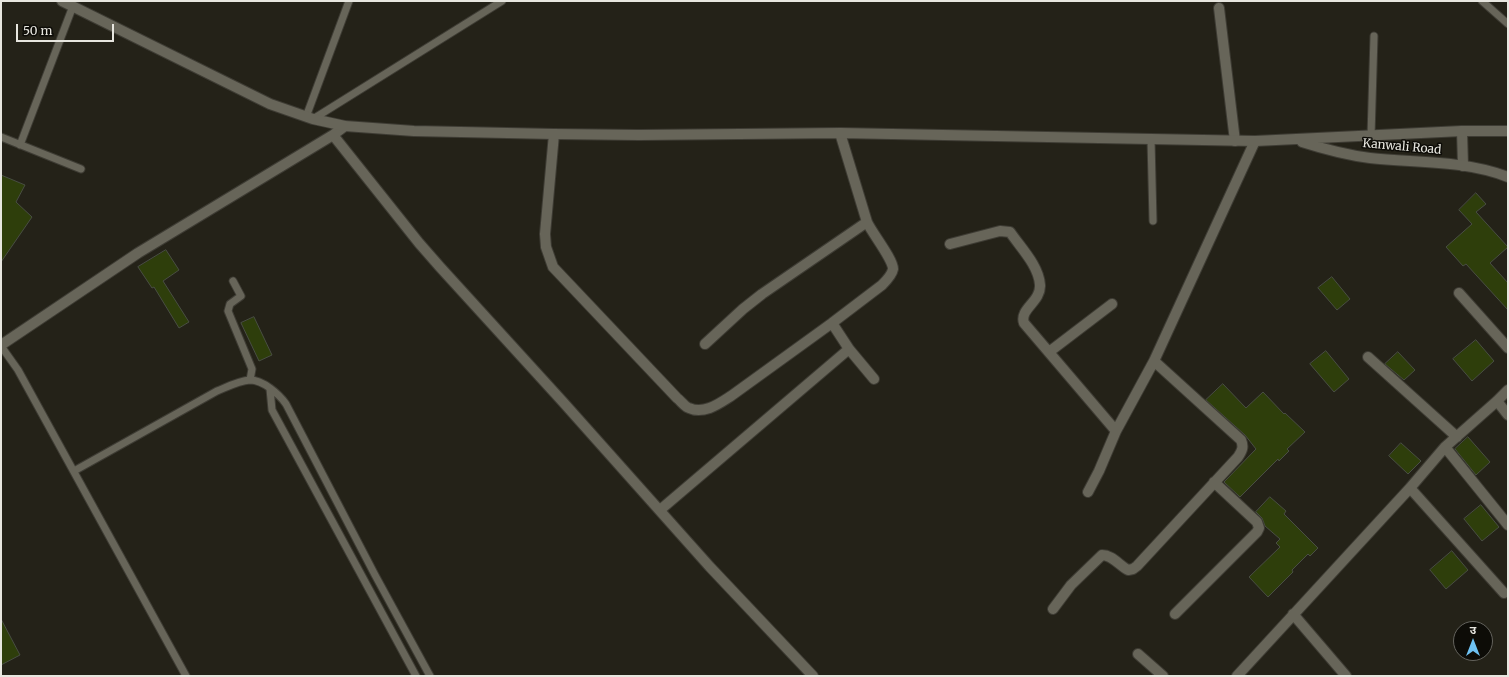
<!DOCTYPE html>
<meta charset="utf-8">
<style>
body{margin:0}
#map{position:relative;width:1509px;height:677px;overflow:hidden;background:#242218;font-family:Merriweather,"Noto Sans Devanagari",serif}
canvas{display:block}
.frame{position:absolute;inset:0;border:2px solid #e7e6df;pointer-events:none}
.north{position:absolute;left:1453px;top:621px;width:40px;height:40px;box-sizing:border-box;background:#0d0c07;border:1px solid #64635d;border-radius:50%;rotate:0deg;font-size:11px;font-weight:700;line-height:16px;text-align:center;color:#e7e6df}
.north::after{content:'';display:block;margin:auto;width:14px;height:18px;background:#6ec2f3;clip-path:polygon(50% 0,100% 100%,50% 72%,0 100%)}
.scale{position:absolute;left:16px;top:24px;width:98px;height:18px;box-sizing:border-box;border:2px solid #e7e6df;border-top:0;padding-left:5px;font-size:12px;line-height:14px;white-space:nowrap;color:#e7e6df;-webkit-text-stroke:3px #0d0c07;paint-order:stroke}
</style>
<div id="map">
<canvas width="1509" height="677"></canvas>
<div class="frame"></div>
<div class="north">उ</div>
<div class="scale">50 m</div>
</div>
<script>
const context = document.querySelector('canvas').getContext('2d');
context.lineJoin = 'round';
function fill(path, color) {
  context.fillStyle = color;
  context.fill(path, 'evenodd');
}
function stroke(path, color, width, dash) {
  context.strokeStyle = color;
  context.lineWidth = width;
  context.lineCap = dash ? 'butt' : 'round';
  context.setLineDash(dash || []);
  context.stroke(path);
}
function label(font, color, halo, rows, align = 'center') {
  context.font = font + ' Merriweather,serif';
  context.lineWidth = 3;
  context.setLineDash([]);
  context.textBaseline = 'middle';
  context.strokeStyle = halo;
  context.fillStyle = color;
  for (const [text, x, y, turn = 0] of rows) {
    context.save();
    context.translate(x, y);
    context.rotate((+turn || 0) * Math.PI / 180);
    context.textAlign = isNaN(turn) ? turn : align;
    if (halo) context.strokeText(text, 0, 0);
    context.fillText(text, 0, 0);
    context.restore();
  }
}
const building = new Path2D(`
 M1,175L25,185L16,202L32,217L1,262Z
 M1476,193L1486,204L1476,212L1508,247L1490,263L1508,283V310L1466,264L1463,266L1446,247L1472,224L1459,210Z
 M166,250L179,270L163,281L189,322L179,328L154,287L152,288L138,267Z
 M1332,277L1350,299L1337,310L1318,288Z
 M254,317L272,355L259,361L241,323Z
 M1476,340L1494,361L1472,381L1453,359Z
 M1326,351L1349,379L1334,392L1310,364Z
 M1398,352L1415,370L1404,380L1385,364Z
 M1223,384L1246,408L1263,392L1284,414L1285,413L1305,432L1287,449L1289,451L1279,461L1278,459L1240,497L1224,482L1256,449L1245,435L1206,400Z
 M1468,437L1490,462L1476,475L1455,449Z
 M1401,443L1421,461L1408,474L1389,456Z
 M1270,497L1286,511L1284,514L1318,548L1310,556L1308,554L1292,570L1293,572L1268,597L1249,577L1280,547L1276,543L1280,539L1265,526L1262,518L1256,512Z
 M1481,505L1499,527L1482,541L1464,519Z
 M1452,551L1468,570L1446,589L1430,570Z
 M1,619L20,655L1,665Z`);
fill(building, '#2e3e0b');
stroke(building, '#494e43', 1);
const lane = new Path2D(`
 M1482,1L1508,24
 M306,117L349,1
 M313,119L502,1
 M1371,136L1374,36
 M1,137L81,169
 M1151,140L1153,221
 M20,145L73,6
 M233,281L241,296L230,304L228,311L252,369L250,380
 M1,346L18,370L186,676
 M270,389L272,410L416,676
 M74,471L217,391C227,387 238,381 250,380C263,380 279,394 286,404L375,575L430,676`);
const street = new Path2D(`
 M1219,8L1235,141
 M1462,131L1463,166
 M554,134L545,234L546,247L553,267L677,398C681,401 685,407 689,408C704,415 720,403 731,396L832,323L882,285C886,281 892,275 893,269C893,259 872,233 867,222L840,133
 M333,135L419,243L440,267L563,402L710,567L813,676
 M950,244L1000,231L1010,232C1021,248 1039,266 1040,285C1041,302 1019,309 1024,323L1116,431
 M1459,293L1508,348
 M832,323L849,349L874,379
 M705,344L743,309L762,294L867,222
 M1,345L138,253L333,135L345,126
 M1049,352L1112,304
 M1368,357L1457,437
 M1497,401L1508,415
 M1445,447L1508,525
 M1410,488L1504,593
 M1088,492L1099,471L1116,431L1154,361L1255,141
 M660,510L849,349
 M1053,609L1071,585L1102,555C1112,555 1119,565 1128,570L1133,569L1137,566L1238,457C1242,451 1244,447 1241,440L1154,361
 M1175,614L1257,532L1259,528L1257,522L1214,482
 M1293,614L1346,676
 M1138,654L1163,676
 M1237,676L1410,488L1445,447L1497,401L1508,390`);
const secondary = new Path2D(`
 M62,1L270,104L313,119L345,126L414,131L554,134L639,135L840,133L1255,141L1462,131H1508
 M1302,142C1324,149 1346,155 1370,158C1416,163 1464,160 1508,177`);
stroke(lane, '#3e3c34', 9);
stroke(street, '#3e3c34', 12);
stroke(secondary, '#3e3c34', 12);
stroke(lane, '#676559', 7);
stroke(street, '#676559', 10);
stroke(secondary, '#676559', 10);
label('12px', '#e7e6df', '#0d0c07', [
 ["Kanwali Road",1402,147,5]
]);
</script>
